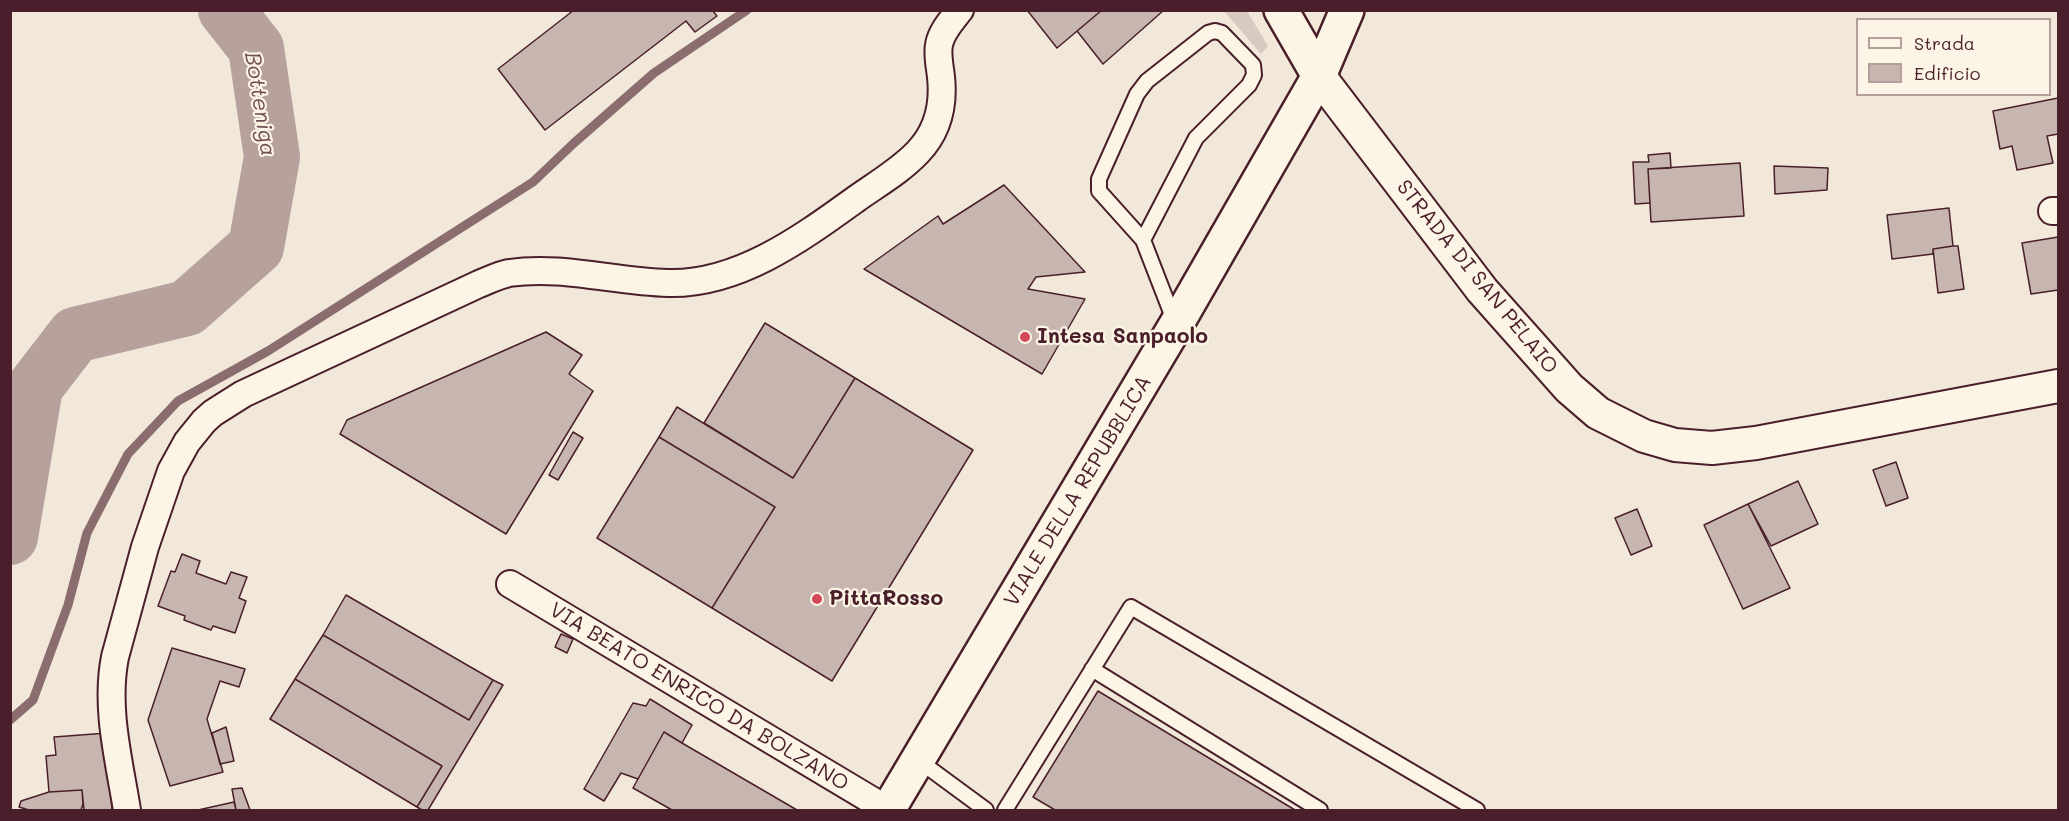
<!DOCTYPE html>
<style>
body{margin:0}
#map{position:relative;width:2069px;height:821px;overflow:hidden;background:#f1e8da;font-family:Mali,sans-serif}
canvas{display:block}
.frame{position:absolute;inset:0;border:12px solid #4a1f2b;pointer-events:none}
.legend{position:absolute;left:1856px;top:18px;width:195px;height:78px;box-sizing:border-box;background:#fcf5e5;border:2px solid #b59f9b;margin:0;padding:8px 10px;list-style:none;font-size:18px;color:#4a1f2b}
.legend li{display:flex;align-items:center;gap:12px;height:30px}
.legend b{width:30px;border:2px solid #b59f9b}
</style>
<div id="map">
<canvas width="2069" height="821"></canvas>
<div class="frame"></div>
<ul class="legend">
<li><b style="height:8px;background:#fcf5e5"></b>Strada</li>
<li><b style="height:16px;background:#c7b6af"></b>Edificio</li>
</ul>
</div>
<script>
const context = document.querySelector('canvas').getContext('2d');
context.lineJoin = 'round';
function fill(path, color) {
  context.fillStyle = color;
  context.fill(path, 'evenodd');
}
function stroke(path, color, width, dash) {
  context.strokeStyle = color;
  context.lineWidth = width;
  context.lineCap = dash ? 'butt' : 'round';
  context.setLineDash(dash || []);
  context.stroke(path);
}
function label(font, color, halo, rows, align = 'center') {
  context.font = font + ' Mali,sans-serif';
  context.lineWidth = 4.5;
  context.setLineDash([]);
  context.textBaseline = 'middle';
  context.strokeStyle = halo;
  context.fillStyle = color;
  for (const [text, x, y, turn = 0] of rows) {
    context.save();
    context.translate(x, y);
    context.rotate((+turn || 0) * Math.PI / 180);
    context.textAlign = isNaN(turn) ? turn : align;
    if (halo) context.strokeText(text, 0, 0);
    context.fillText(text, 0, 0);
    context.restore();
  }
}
fill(new Path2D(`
 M1224,11H1247L1268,46L1261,54Z`), '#d8cac0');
stroke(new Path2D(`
 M10,720L33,700L68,605L87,533L128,454L178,401L268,351L533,182L574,143L654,73L747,10`), '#8b6d6f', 9);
stroke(new Path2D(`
 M10,537L35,387L75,335L187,308L256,247L272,157L256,48L226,10`), '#b6a19c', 56);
const building = new Path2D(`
 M574,10H712L717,16L695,32L686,21L545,130L498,69Z
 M1027,10H1102L1057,48Z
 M1102,10H1164L1103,64L1077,31Z
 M2058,98V134L2047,136L2053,163L2017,170L2012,146L2000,149L1993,111Z
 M1670,153L1671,168L1648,169L1650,203L1635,204L1633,162H1649L1648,155Z
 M1740,163L1744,216L1651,222L1648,169Z
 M1774,166L1828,168L1827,190L1775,194Z
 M1004,185L1085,272L1036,277L1028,289L1085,299L1042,374L864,269L938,216L943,224Z
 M1949,208L1953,246L1933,249V254L1892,259L1887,215Z
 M2058,237V290L2031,294L2022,243Z
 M1953,246H1958L1964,289L1938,293L1933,249Z
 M765,323L855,378L793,478L704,423Z
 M546,332L582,355L569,374L593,391L506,534L340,434L347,420Z
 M855,378L973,450L832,681L712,608L775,507L659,437L677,407L793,478Z
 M573,432L583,438L558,480L549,475Z
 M659,437L775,507L712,608L597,538Z
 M1896,462L1908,498L1886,506L1873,470Z
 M1798,481L1818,524L1771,546L1748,504Z
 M1748,504L1790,588L1743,609L1704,525Z
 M1637,509L1652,546L1631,555L1615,518Z
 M182,554L200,561L196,573L226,584L231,572L247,577L239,598L246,601L235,633L213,626L211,630L184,620L185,616L158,606L171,571L175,572Z
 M346,595L493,680L469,720L323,635Z
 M561,634L573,639L567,653L555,647Z
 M323,635L469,720L493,680L503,685L428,810H422L417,807L442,766L295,679Z
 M172,648L245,669L239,687L220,681L207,719L223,772L170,786L148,720Z
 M295,679L442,766L417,807L270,719Z
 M1098,691L1295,810H1055L1033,797Z
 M650,699L692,725L682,743L664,732L638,779L621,773L604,801L584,789L633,703L646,706Z
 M226,727L234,761L220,764L212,733Z
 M664,732L682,743L797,810H672L633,788Z
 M107,733L112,810H84L82,790L49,792L46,756L56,755L54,737Z
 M242,788L250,810H236L232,789Z
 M82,790L83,804L81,810H29L19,807L21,801L49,792Z
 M234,802L236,810H198Z`);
fill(building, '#c7b6af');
stroke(building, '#4a1f2b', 1.5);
const service = new Path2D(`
 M1143,240L1196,138L1249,85L1254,75L1253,65L1222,33L1215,31L1208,33L1147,81L1137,94L1099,179V191L1143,240L1174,320
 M1092,669L1320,810
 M918,760L986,810
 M1005,810L1131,607L1477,810`);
const minor = new Path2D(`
 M2052,211H2058
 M510,584L888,810
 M127,810C119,760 105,708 115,657L145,547L171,471L187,442L204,421L213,413L243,394L479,284C489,280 499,275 509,273C562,265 615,282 668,283C738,285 802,238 856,199C877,184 900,171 918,152C938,131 944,105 941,77C940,67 937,55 939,45C941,32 952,20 960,10`);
const tertiary = new Path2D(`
 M1319,76L1482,290L1569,388L1598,413L1644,436L1675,445L1712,448L1756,443L2058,386`);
const secondary = new Path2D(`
 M1281,10L1319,76`);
const primary = new Path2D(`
 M888,810L1176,325L1319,76L1347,10`);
stroke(service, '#4a1f2b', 18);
stroke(minor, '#4a1f2b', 30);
stroke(tertiary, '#4a1f2b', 36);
stroke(secondary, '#4a1f2b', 38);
stroke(primary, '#4a1f2b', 38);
stroke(service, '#fcf5e5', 14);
stroke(minor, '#fcf5e5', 26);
stroke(tertiary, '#fcf5e5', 32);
stroke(secondary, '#fcf5e5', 33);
stroke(primary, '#fcf5e5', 33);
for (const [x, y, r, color] of [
 [1025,337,6,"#d1495b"],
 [817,599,6,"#d1495b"]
]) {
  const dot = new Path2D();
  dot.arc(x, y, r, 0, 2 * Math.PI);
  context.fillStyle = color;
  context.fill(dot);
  stroke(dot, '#fcf5e5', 2);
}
label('21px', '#4a1f2b', '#fcf5e5', [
 ["STRADA DI SAN PELAIO",1477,277,51],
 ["VIALE DELLA REPUBBLICA",1078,491,-59],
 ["VIA BEATO ENRICO DA BOLZANO",699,697,31]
]);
label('bold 21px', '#4a1f2b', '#fcf5e5', [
 ["Intesa Sanpaolo",1037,337],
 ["PittaRosso",829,599]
], 'left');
label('italic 22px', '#704c53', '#fcf5e5', [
 ["Botteniga",260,104,81]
]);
</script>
